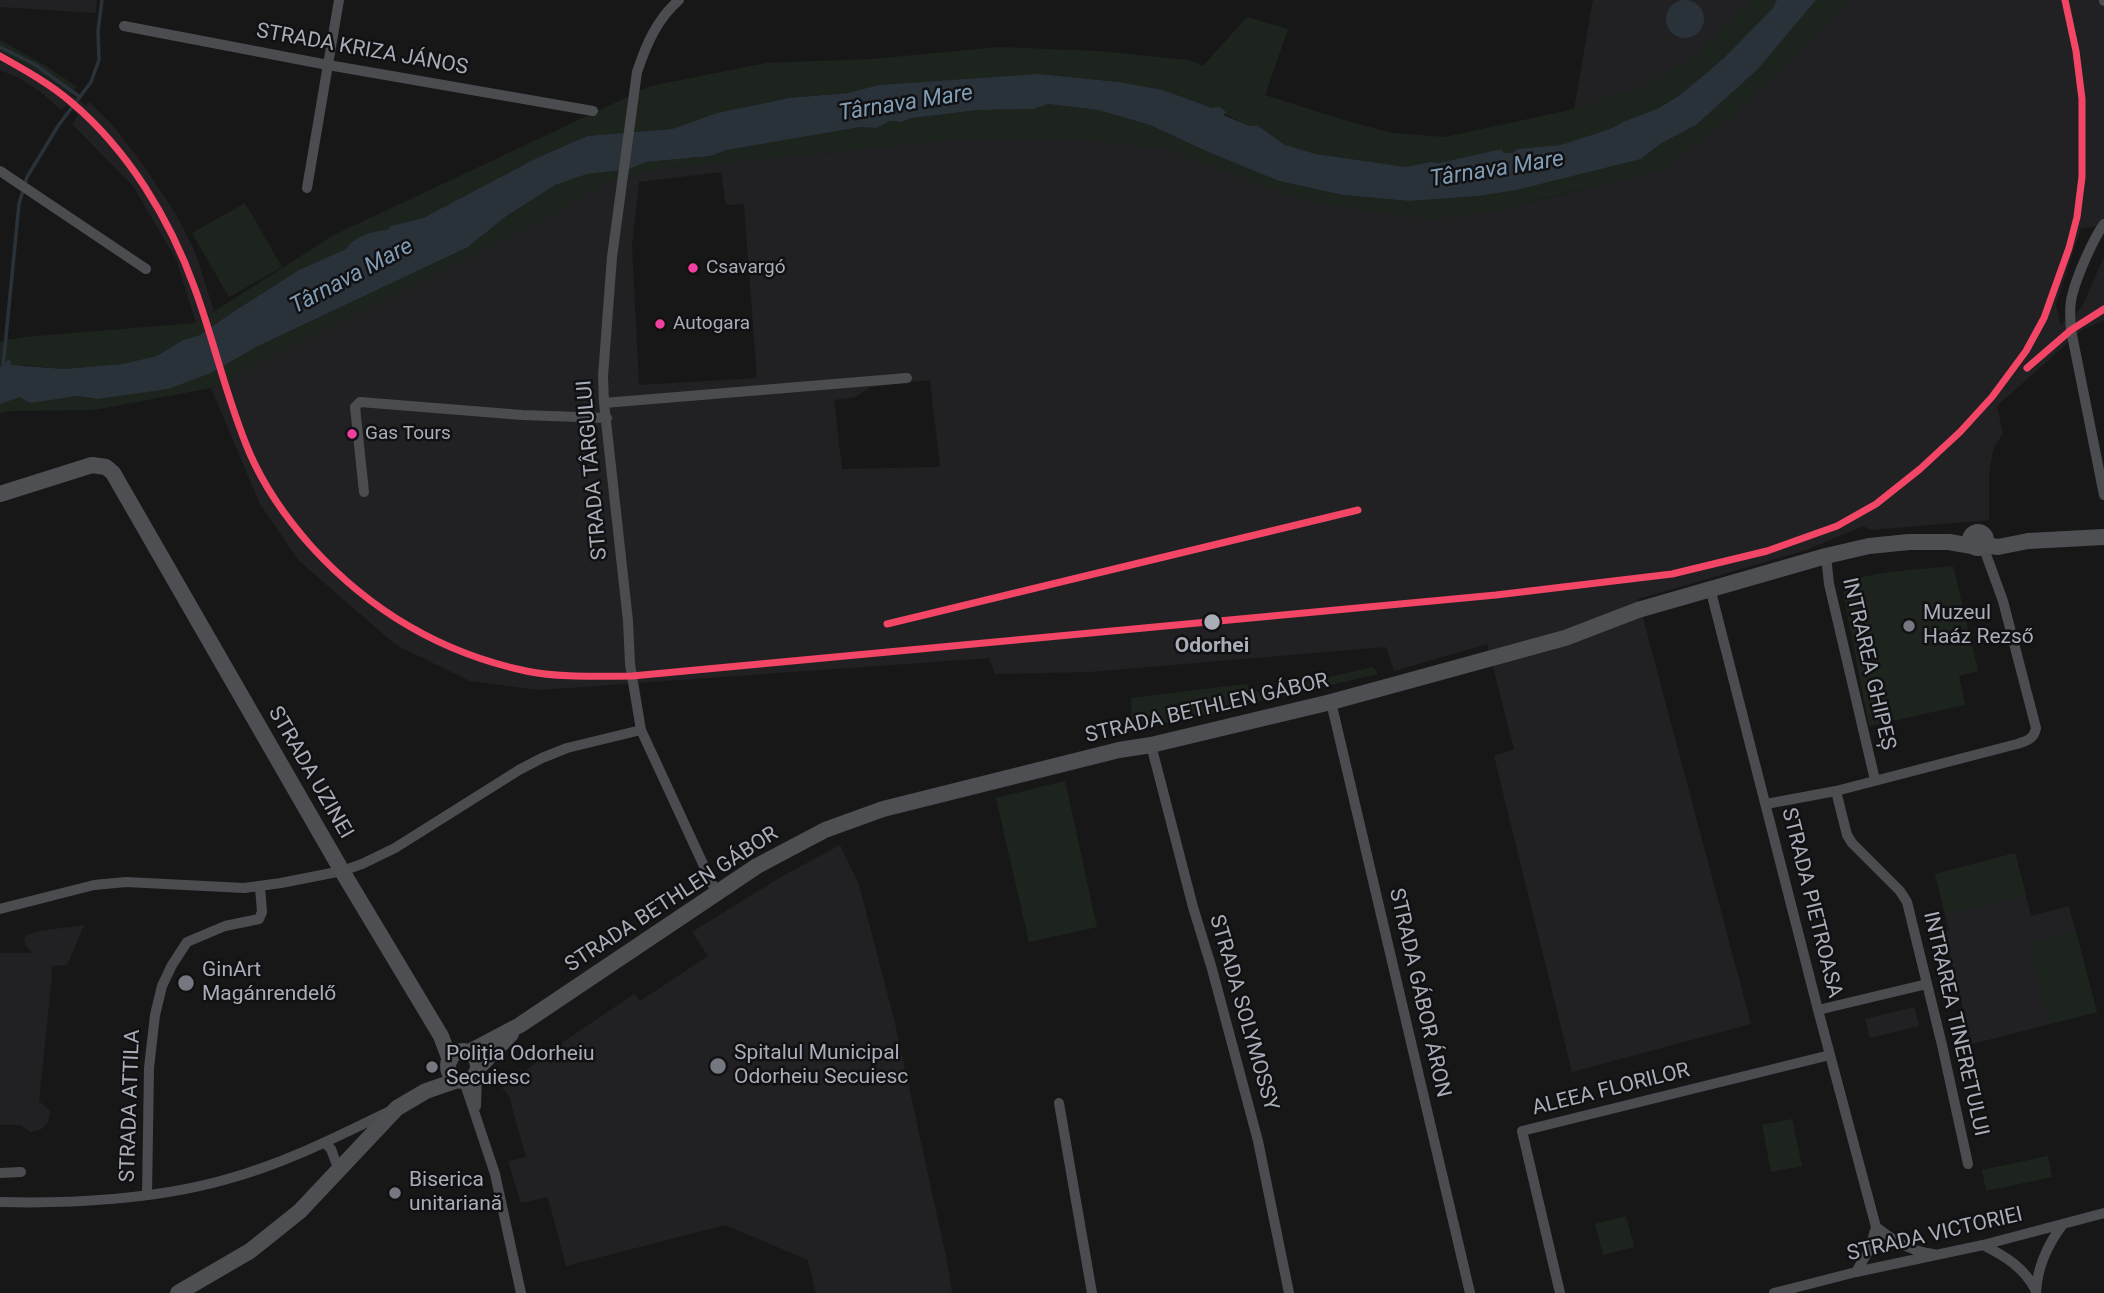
<!DOCTYPE html>
<meta charset="utf-8">
<style>
body{margin:0}
canvas{display:block;background:#171717}
</style>
<canvas width="2104" height="1293"></canvas>
<script>
const context = document.querySelector('canvas').getContext('2d');
context.lineJoin = 'round';
function fill(path, color) {
  context.fillStyle = color;
  context.fill(path, 'evenodd');
}
function stroke(path, color, width, dash) {
  context.strokeStyle = color;
  context.lineWidth = width;
  context.lineCap = dash ? 'butt' : 'round';
  context.setLineDash(dash || []);
  context.stroke(path);
}
function label(font, color, halo, rows, align = 'center') {
  context.font = font + ' Roboto,sans-serif';
  context.lineWidth = 5;
  context.setLineDash([]);
  context.textBaseline = 'middle';
  context.strokeStyle = halo;
  context.fillStyle = color;
  for (const [text, x, y, turn = 0] of rows) {
    context.save();
    context.translate(x, y);
    context.rotate((+turn || 0) * Math.PI / 180);
    context.textAlign = isNaN(turn) ? turn : align;
    if (halo) context.strokeText(text, 0, 0);
    context.fillText(text, 0, 0);
    context.restore();
  }
}
fill(new Path2D(`
 M0,0H97L96,13L0,7Z
 M1593,0H1752L1698,54L1647,84L1574,109Z
 M1850,0H2104V226L2081,228L2056,304L2060,325L2081,309L2104,257V320L2082,330L1997,406L2003,434L1994,446L1989,473V520L1871,530L1863,526L1806,550L1638,599L1751,1024L1572,1072L1494,756L1514,749L1487,644L1394,671L1386,647L1089,672L995,674L989,658L540,690L470,681L396,645L299,561L260,504L211,388L554,214L608,181L661,169L973,138H1065L1163,148L1290,196L1319,204L1431,219L1490,212L1580,190L1727,121ZM721,172L726,205L744,204L757,378L639,385L632,246L639,182ZM930,380L940,467L842,469L834,400L855,397L871,387Z
 M0,51L52,80L86,106L89,102L110,122L141,162L174,211L195,252L214,311L196,323L176,259L133,186L72,124L78,115L67,105L61,110L41,92L21,79L0,70Z
 M840,845L859,885L894,1019L947,1261L952,1293H816L808,1260L725,1225L566,1266L548,1197L521,1203L508,1161L526,1157L509,1096L502,1088L569,1038L634,994L640,1001L708,956L692,932L781,877Z
 M2015,853L2031,916L2069,906L2097,1012L1972,1044L1944,932L1949,930L1935,874Z
 M84,925L67,965L51,966L52,975L39,1101L50,1111L48,1122L40,1130L30,1132L21,1125H0V953H33L26,946L24,941L26,935L39,931Z
 M1914,1007L1919,1026L1870,1038L1865,1019Z`), '#212123');
fill(new Path2D(`
 M1752,0H1777L1772,9L1724,58L1680,95L1659,108L1623,122L1610,129L1561,145L1517,149L1513,153H1503L1502,150L1439,163L1431,162L1406,167L1316,154L1285,145L1257,125L1250,126L1212,108L1163,90L1119,82L1039,74L789,98L717,113L672,129L587,136L535,159L423,218L392,226L387,230C373,231 354,236 347,249L299,270L233,312L200,335L183,340L157,356L122,364L64,369L26,365L0,367V341L25,337L196,323L334,235L651,86L766,63L872,59L999,47L1098,51L1189,60L1203,66L1247,17L1288,29L1265,95L1350,122L1393,133L1445,137L1574,109L1647,84L1698,54Z
 M1816,0H1850L1727,121L1662,169L1490,212L1431,219L1319,204L1290,196L1163,148L1065,138H973L661,169L608,181L554,214L211,388L94,410L11,411L0,413V404C24,393 65,392 91,399L211,373L256,347L468,247L505,217L555,185L587,174L630,169L646,162L710,156L727,150L860,127L876,128L891,121L901,122L912,118L978,110L1033,109L1048,104L1098,110L1150,125L1206,151L1279,181L1343,195L1409,201L1478,196L1516,189L1641,159L1660,144L1696,125L1758,69Z
 M0,40L46,66L77,87L71,94L52,80L0,51Z
 M245,203L282,267L229,297L192,233Z
 M1953,566L1978,671L1959,676L1965,705L1869,726L1841,581L1889,572Z
 M1373,667L1378,674L1132,731L1131,698L1245,684L1260,693Z
 M1065,781L1097,927L1029,942L996,798Z
 M2015,853L2026,894L1945,914L1935,874Z
 M2076,931L2097,1012L2050,1024L2029,943Z
 M1792,1119L1802,1166L1771,1172L1762,1125Z
 M2048,1156L2052,1177L1986,1191L1982,1170Z
 M1626,1216L1634,1247L1603,1255L1595,1224Z`), '#1d241e');
fill(new Path2D(`
 M1777,0H1816L1758,69L1696,125L1660,144L1641,159L1516,190L1478,196L1409,201L1343,195L1279,181L1206,151L1150,125L1098,110L1048,104L1033,109L978,110L912,118L901,122L890,121L876,128L860,127L727,150L710,156L646,162L630,169L587,174L555,185L505,217L468,247L256,347L211,373L168,389L97,399L77,396L30,403L20,397L0,404V367L9,359L12,365L64,369L122,364L157,356L183,340L200,335L233,312L299,270L346,249C354,236 373,231 387,230L391,226L423,218L535,159L587,136L672,129L717,113L789,98L847,93L880,85L1039,74L1119,82L1163,90L1212,108L1220,107L1226,112L1223,115L1250,126L1257,125L1285,145L1316,154L1406,167L1431,162L1439,163L1502,149L1503,153H1513L1517,149L1561,145L1610,129L1623,122L1659,108L1680,95L1724,58L1772,9Z
 M1666 19a19 19 0 1 1 38 0a19 19 0 1 1-38 0Z`), '#2a3239');
stroke(new Path2D(`
 M0,47L34,64L80,97
 M3,367L19,204L27,177L58,126L91,82L99,60L98,31L102,0`), '#2a3239', 3.5);
stroke(new Path2D(`
 M679,0C657,19 646,45 637,72L612,257L603,376L604,403L628,621L630,664L641,730L716,892
 M2104,0V1
 M124,26L328,65L593,111
 M0,171L146,269
 M307,188L339,0
 M2104,224C2093,239 2076,278 2072,296C2069,307 2070,319 2071,330L2104,495
 M604,403L907,378
 M364,492L355,407L360,402L522,415L607,418
 M1826,556L1829,584L1875,780
 M1710,588L1818,1010L1876,1227L1870,1248L1856,1272
 M1331,702L1470,1293
 M1151,745L1193,907L1212,969L1258,1141L1289,1293
 M1836,791L1847,835L1852,843L1900,891L1907,902L1942,1045L1968,1164
 M1766,804L1836,791L2017,744C2027,741 2034,739 2036,728L2003,601L1983,546
 M0,909L94,885L126,882L244,888L281,883L342,871L362,864L395,848L519,770L542,758L567,748L641,730
 M1818,1010L1927,984
 M464,1081L495,1174L521,1293
 M1059,1103L1092,1293
 M476,1106L477,1073
 M325,1143L331,1149L338,1168
 M0,1173L21,1172
 M147,1195L149,1068L155,1015L162,986L172,965L187,942L225,926L259,919L262,912L260,887
 M0,1202C71,1204 156,1199 224,1180C281,1165 335,1138 388,1112
 M1876,1227C1894,1241 1910,1251 1933,1254
 M1983,1245C2005,1256 2025,1268 2036,1291
 M1560,1293L1522,1131L1830,1055
 M1774,1293L1856,1272L1983,1245L2104,1213
 M2036,1293C2037,1268 2048,1244 2063,1224`), '#4b4c50', 10);
stroke(new Path2D(`
 M0,494L92,465L106,467L113,473L342,871L441,1036L450,1060
 M1970 540a8 8 0 1 1 16 0a8 8 0 1 1-16 0Z
 M1984,545L1998,547L2028,541L2104,537
 M448 1066a15 15 0 1 1 30 0a15 15 0 1 1-30 0Z
 M469,1052L520,1025L757,866L825,830L883,809L1119,750L1151,745L1331,702L1408,681L1565,638L1638,610L1826,556L1869,546L1909,542H1949L1972,546
 M478,1068L511,1034
 M178,1293L250,1251L300,1211L397,1108L426,1091L458,1080`), '#4d4f52', 16);
stroke(new Path2D(`
 M0,56C25,70 50,84 71,102C128,150 170,219 195,289C215,344 227,401 250,454C265,488 287,519 311,546C369,610 442,653 526,671C560,678 597,676 632,676L1496,595L1672,574L1767,551L1837,526L1876,504L1920,469L1960,432L1992,397L2026,351L2044,318L2069,248L2077,217L2082,177V99L2076,51L2065,0
 M2027,368L2071,330L2104,309
 M887,624L1358,510`), '#f34667', 7);
for (const [x, y, r, color] of [
 [693,268,6,"#f240a1"],
 [660,324,6,"#f240a1"],
 [352,434,6,"#f240a1"],
 [1212,622,9,"#a8adb8"],
 [1909,626,7,"#757880"],
 [186,983,9,"#757880"],
 [718,1066,9,"#757880"],
 [432,1067,7,"#757880"],
 [395,1193,7,"#757880"]
]) {
  const dot = new Path2D();
  dot.arc(x, y, r, 0, 2 * Math.PI);
  context.fillStyle = color;
  context.fill(dot);
  stroke(dot, '#111113', 2.5);
}
label('19px', '#a8adb8', '#111113', [
 ["Csavargó",706,268],
 ["Autogara",673,324],
 ["Gas Tours",365,434]
], 'left');
label('21px', '#a8adb8', '#111113', [
 ["STRADA KRIZA JÁNOS",362,50,10],
 ["STRADA TÂRGULUI",593,470,-95],
 ["INTRAREA GHIPEȘ",1868,664,77],
 ["STRADA BETHLEN GÁBOR",1207,709,-13],
 ["STRADA UZINEI",310,773,60],
 ["STRADA BETHLEN GÁBOR",672,900,-33],
 ["STRADA PIETROASA",1811,903,76],
 ["STRADA GÁBOR ÁRON",1419,993,77],
 ["STRADA SOLYMOSSY",1243,1013,74],
 ["INTRAREA TINERETULUI",1955,1024,77],
 ["ALEEA FLORILOR",1611,1090,-14],
 ["STRADA ATTILA",131,1106,-88],
 ["STRADA VICTORIEI",1935,1235,-13]
]);
label('21px', '#a8adb8', '#111113', [
 ["Muzeul",1923,614],
 ["Haáz Rezső",1923,638],
 ["GinArt",202,971],
 ["Magánrendelő",202,995],
 ["Spitalul Municipal",734,1054],
 ["Odorheiu Secuiesc",734,1078],
 ["Poliția Odorheiu",446,1055],
 ["Secuiesc",446,1079],
 ["Biserica",409,1181],
 ["unitariană",409,1205]
], 'left');
label('bold 21px', '#a8adb8', '#111113', [
 ["Odorhei",1212,647]
]);
label('italic 23px', '#7f9bb3', '#111113', [
 ["Târnava Mare",906,104,-9],
 ["Târnava Mare",1497,170,-9],
 ["Târnava Mare",352,277,-28]
]);
</script>
